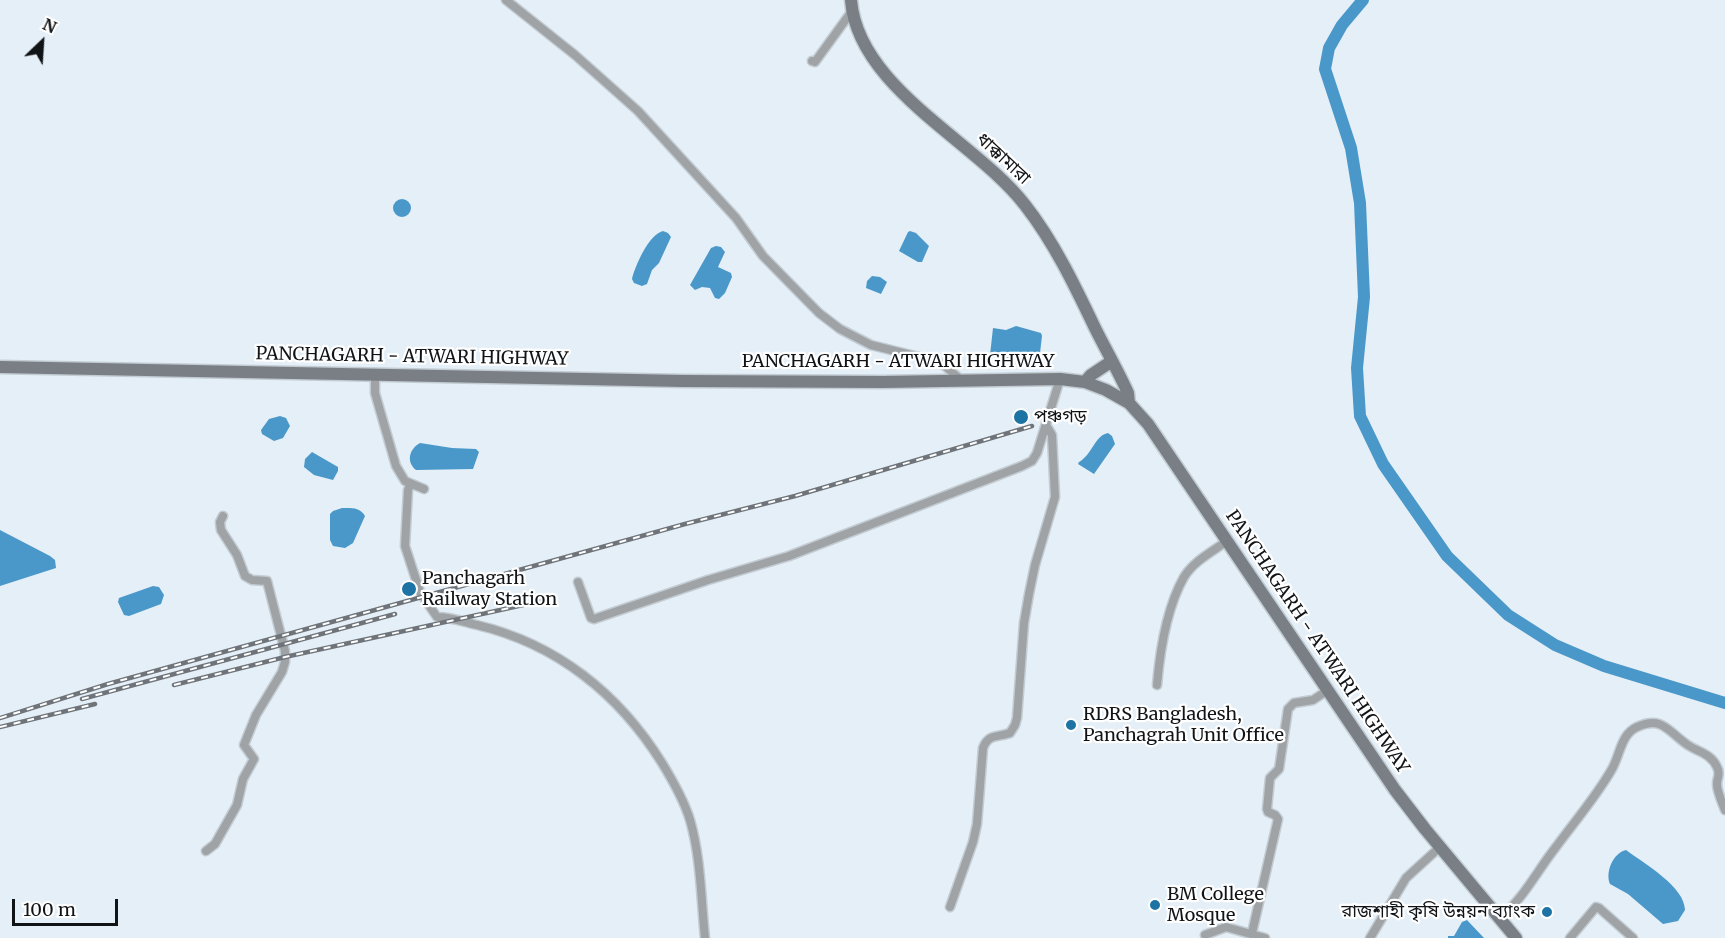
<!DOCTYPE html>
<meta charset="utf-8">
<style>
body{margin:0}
#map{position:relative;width:1725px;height:938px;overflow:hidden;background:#e5eff7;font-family:Merriweather,serif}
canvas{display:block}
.north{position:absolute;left:12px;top:12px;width:60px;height:60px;-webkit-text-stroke:4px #fff;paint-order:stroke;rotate:25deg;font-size:16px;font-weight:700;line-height:24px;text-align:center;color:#111417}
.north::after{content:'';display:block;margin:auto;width:21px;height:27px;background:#111417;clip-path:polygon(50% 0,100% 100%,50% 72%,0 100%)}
.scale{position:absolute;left:12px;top:899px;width:106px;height:27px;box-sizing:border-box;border:3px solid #111417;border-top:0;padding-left:8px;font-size:18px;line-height:21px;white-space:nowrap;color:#111417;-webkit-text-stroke:4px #fff;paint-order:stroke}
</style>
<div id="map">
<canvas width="1725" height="938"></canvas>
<div class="north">N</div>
<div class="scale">100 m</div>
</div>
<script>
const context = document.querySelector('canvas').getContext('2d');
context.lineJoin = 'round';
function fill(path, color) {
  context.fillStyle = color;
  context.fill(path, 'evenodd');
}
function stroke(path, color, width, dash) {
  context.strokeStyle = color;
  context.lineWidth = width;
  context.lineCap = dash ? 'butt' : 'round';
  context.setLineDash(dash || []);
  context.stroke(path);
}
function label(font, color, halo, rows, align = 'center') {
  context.font = font + ' Merriweather,"Noto Sans Bengali",serif';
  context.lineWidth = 4.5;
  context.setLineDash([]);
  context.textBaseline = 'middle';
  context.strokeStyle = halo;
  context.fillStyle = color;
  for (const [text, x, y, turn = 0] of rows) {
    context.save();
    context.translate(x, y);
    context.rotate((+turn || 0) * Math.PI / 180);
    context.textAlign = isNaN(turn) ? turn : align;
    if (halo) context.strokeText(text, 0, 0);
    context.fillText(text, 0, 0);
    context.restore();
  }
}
fill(new Path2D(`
 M393 208a9 9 0 1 1 18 0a9 9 0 1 1-18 0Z
 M663,231L668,233L671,237L659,263L652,270L647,284L642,286L634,283L632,279C635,266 649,234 663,231Z
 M910,231L916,233L929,246L922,262H918L899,251L908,232Z
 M716,246L721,247L725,252L718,267L731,273L732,277L725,293L719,299L715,298L710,288L702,287L695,290L690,285L711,248Z
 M872,276L880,277L887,282L881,294L866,288L867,281Z
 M1016,326L1041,333L1042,336L1040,353L1037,355L1023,353L1008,360L990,355L993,328L1006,330Z
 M280,416L286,418L290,426L283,438L274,441L262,434L261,430L269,419Z
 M1108,433L1112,436L1115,444L1094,474L1078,464L1079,462C1093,454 1094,436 1108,433Z
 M420,443L452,448L476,449L479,452L473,469L416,470C406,462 409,449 420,443Z
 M312,452L338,467V471L333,480L314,475L304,467L305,459Z
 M342,508C351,508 360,507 365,516L353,543L345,548L333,546L330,540V514L333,511Z
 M0,530L50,556L55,560L56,568L0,586Z
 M153,586L159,587L164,595L161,604L129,616L124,615L118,602L119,598Z
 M1626,850C1645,864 1685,887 1685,910L1678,921L1663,924L1628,894L1610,884C1605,872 1613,853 1626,850Z
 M1467,920L1484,938H1448V936H1454L1462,922Z`), '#4a98c9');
stroke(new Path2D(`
 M1363,0L1342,25L1329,48L1325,69L1351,148L1360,203L1364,297L1357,368L1360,416L1383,464L1447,556L1508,615L1555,645L1604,666L1725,703`), '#4a98c9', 12);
const street = new Path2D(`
 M506,0L575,55L638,111L736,218L763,256L819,313L840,329L871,345L935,361L945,366L961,380
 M812,61L815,62L852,11
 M375,374V393L396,466L405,481L424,489
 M410,485L408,490L405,546L420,592L437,617C450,617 464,622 477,625C557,644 619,694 662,763C673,781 684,800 690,820C701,858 701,899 705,938
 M578,582L591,618L594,619L708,580L789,556L1022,466L1032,461L1037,453L1060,379
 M1157,685C1160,650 1167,607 1184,577C1194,561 1213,551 1227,541
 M206,851L215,844L237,805L243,779L254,759L244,745L256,715L282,672L285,662V651L267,581L252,580L245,576L237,555L221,530L220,522L223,516
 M950,907L973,842L977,824L983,748C989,733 997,738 1010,733L1015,725L1017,718L1024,623L1029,594L1035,565L1055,497L1052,435L1046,425
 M1500,918C1524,898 1537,871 1556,847C1575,821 1596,797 1612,769C1620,755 1621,734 1637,727C1662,716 1667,730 1685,743C1696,752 1710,752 1717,767C1721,774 1717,777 1717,784C1717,792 1722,802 1725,810
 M1252,933L1278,819L1275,815L1268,812L1267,809L1270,778L1279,769L1288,709L1294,703L1313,700L1328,690
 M1205,935L1226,927L1265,938
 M1370,938L1406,878L1440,847
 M1570,938L1596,907L1599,908L1633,938`);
const secondary = new Path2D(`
 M851,0C858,88 976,141 1025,205C1054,242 1075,286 1095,328C1106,350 1118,371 1128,393L1129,403
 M0,367L683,381L883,382L1060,379L1085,382L1106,390L1129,403L1148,424L1395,790L1425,829L1516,938
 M1085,382L1091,375L1112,361`);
stroke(street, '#c3ccd3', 11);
stroke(secondary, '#c3ccd3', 15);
stroke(street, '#9fa3a6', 8);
stroke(secondary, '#797f84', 12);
const rail = new Path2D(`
 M174,685L285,657L546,600
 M82,699L395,614
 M0,718L108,684L685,524L795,496L1032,426
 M0,727L95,704`);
stroke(rail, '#6e747a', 4.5);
stroke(rail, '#fff', 2, [7]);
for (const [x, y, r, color] of [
 [1021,417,8,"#1d73a3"],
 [409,589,8,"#1d73a3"],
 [1071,725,6,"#1d73a3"],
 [1155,905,6,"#1d73a3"],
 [1547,912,6,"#1d73a3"]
]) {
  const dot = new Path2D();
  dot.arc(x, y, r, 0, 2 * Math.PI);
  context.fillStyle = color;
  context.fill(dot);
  stroke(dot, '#fff', 2);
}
label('18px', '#111417', '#fff', [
 ["ধাক্কামারা",1003,159,43],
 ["PANCHAGARH - ATWARI HIGHWAY",412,357,1],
 ["PANCHAGARH - ATWARI HIGHWAY",898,362],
 ["PANCHAGARH - ATWARI HIGHWAY",1317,642,56]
]);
label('18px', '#111417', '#fff', [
 ["পঞ্চগড়",1034,417],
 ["Panchagarh",422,579],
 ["Railway Station",422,600],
 ["RDRS Bangladesh,",1083,715],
 ["Panchagrah Unit Office",1083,736],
 ["BM College",1167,895],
 ["Mosque",1167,916],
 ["রাজশাহী কৃষি উন্নয়ন ব্যাংক",1535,912,"right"]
], 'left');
</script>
